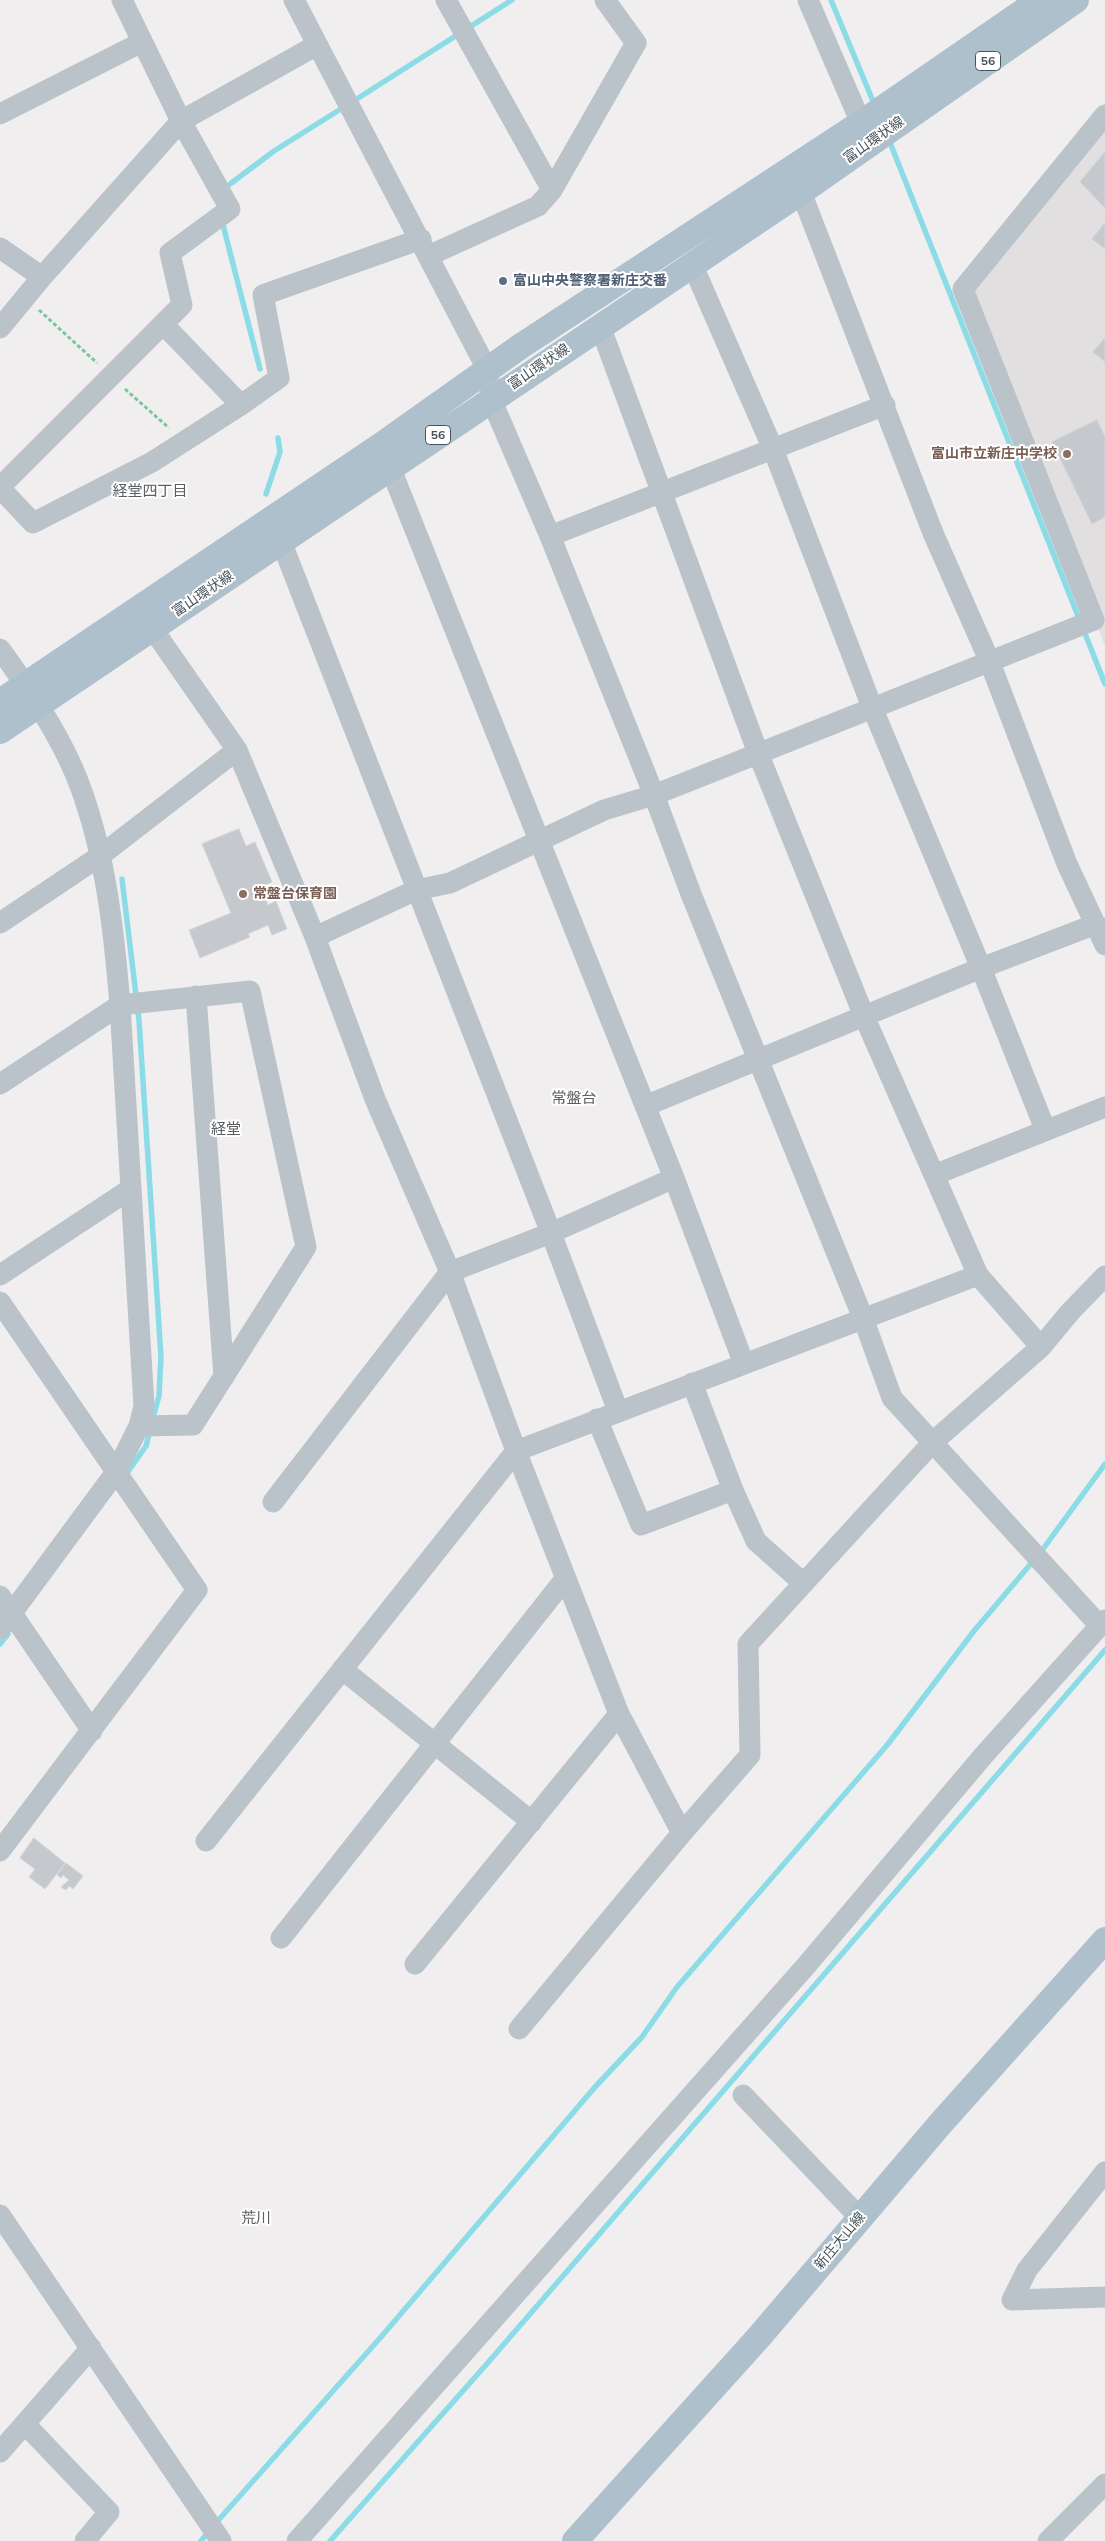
<!DOCTYPE html>
<meta charset="utf-8">
<style>
body{margin:0}
canvas{display:block;background:#f0eeee}
</style>
<canvas width="1105" height="2541"></canvas>
<script>
const context = document.querySelector('canvas').getContext('2d');
context.lineJoin = 'round';
function fill(path, color) {
  context.fillStyle = color;
  context.fill(path, 'evenodd');
}
function stroke(path, color, width, dash) {
  context.strokeStyle = color;
  context.lineWidth = width;
  context.lineCap = dash ? 'butt' : 'round';
  context.setLineDash(dash || []);
  context.stroke(path);
}
function label(font, color, halo, rows, align = 'center') {
  context.font = font + ' Mulish,"Noto Sans JP",sans-serif';
  context.lineWidth = 4;
  context.setLineDash([]);
  context.textBaseline = 'middle';
  context.strokeStyle = halo;
  context.fillStyle = color;
  for (const [text, x, y, turn = 0] of rows) {
    context.save();
    context.translate(x, y);
    context.rotate((+turn || 0) * Math.PI / 180);
    context.textAlign = isNaN(turn) ? turn : align;
    if (halo) context.strokeText(text, 0, 0);
    context.fillText(text, 0, 0);
    context.restore();
  }
}
fill(new Path2D(`
 M1105,119V646L963,289Z`), '#e1dfdf');
stroke(new Path2D(`
 M831,0L875,106
 M352,102L512,0
 M889,140L1105,684
 M230,184L274,151L344,107
 M223,225L260,369
 M266,494L280,452L278,438
 M122,879L139,1020L161,1357L159,1396L152,1421
 M125,1476L146,1446L150,1430
 M1040,1553L1105,1464
 M0,1644L8,1634
 M215,2524L381,2337L595,2087L642,2037L677,1987L888,1744L974,1631L1034,1560
 M201,2541L209,2531
 M330,2541L485,2366L1105,1650`), '#8cdce8', 5.5);
const building = new Path2D(`
 M1105,152V208L1080,182Z
 M1105,223V249L1092,239Z
 M1105,338V362L1093,352Z
 M1097,420L1105,437V517L1092,524L1052,442Z
 M239,829L246,846L255,842L272,882L261,887L268,905L276,901L287,929L272,935L268,925L248,934L250,937L200,958L189,930L231,913L202,844Z
 M34,1838L65,1863L45,1889L29,1877L35,1869L20,1858Z
 M66,1863L83,1876L73,1889L69,1886L66,1890L61,1887L69,1880L63,1875L61,1878L57,1875Z`);
fill(building, '#c5c9cd');
stroke(building, '#d2d5d9', 1);
stroke(new Path2D(`
 M39,310L97,363
 M125,389L169,428`), '#77c99a', 3, [4, 2.5]);
stroke(new Path2D(`
 M294,0L488,371L491,399L550,536L654,795L691,894L863,1318L892,1398L1100,1626
 M446,0L552,190
 M808,0L861,123
 M0,114L142,42
 M801,192L933,533L989,660L1067,864L1105,945
 M0,248L42,277
 M428,256L538,206L552,190L636,43L605,0
 M692,264L773,449L872,707L981,968L1045,1129
 M163,324L241,405
 M600,326L758,753L864,1016L978,1275L1041,1347
 M0,328L42,277L181,121L317,45
 M390,467L674,1178L744,1364
 M0,487L182,305L170,253L230,209L181,121L122,0
 M0,488L33,523L152,462L241,405L279,378L263,295L421,239
 M550,536L885,405
 M281,541L551,1233L618,1411
 M152,628L237,750L315,937L375,1099L450,1272L516,1451L619,1714L682,1833
 M0,649C29,689 63,739 80,786C106,856 114,932 120,1005L144,1406L139,1426L116,1472L0,1629
 M0,923L100,856L237,750
 M315,937L416,890L450,883L604,810L654,795L1094,620L963,289L1105,115
 M196,996L224,1377
 M0,1084L120,1005L250,991L306,1247L193,1425L139,1426
 M645,1106L981,968L1096,924
 M934,1175L1105,1107
 M0,1275L129,1190
 M0,1302L197,1590L0,1851
 M692,1383L733,1490L756,1541L803,1583
 M597,1419L641,1525L733,1490
 M273,1502L450,1272L551,1233L674,1178
 M0,1596L92,1731
 M342,1669L532,1822
 M206,1841L516,1451L978,1275
 M281,1938L565,1579
 M415,1964L619,1714
 M519,2029L682,1833L750,1755L748,1644L933,1442L1041,1347L1070,1312L1105,1276
 M743,2095L860,2218
 M1105,2172L1027,2270L1012,2300L1105,2297
 M0,2215L221,2541
 M25,2424L109,2512L85,2541
 M0,2452L91,2348
 M297,2541L805,1967L983,1756L1105,1620
 M1048,2541L1105,2484`), '#bac3ca', 21);
stroke(new Path2D(`
 M0,702L380,446L521,346L867,119L1040,0
 M0,731L801,192L1076,0
 M575,2541L759,2337L941,2123L1105,1940`), '#aec0cc', 26);
for (const [x, y, r, color] of [
 [503,281,5,"#5c6f8a"],
 [1067,454,5,"#8d6e63"],
 [243,894,5,"#8d6e63"]
]) {
  const dot = new Path2D();
  dot.arc(x, y, r, 0, 2 * Math.PI);
  context.fillStyle = color;
  context.fill(dot);
  stroke(dot, '#fff', 2);
}
for (const [x, y, w] of [
 [988,61,25],
 [438,435,25]
]) {
  const box = new Path2D();
  box.roundRect(x - w / 2, y - 9.5, w, 19, 4);
  context.fillStyle = '#fff';
  context.fill(box);
  stroke(box, '#47535a', 1);
}
label('bold 12px', '#47535a', null, [
 ["56",988,61],
 ["56",438,435]
]);
label('14px', '#47535a', '#fff', [
 ["富山環状線",874,140,-35],
 ["富山環状線",539,367,-34],
 ["富山環状線",203,594,-34],
 ["新庄大山線",840,2241,-50]
]);
label('bold 14px', '#4e5e75', '#fff', [
 ["富山中央警察署新庄交番",513,281]
], 'left');
label('bold 14px', '#785e54', '#fff', [
 ["富山市立新庄中学校",1057,454],
 ["常盤台保育園",253,894,"left"]
], 'right');
label('15px', '#5b5f62', '#fff', [
 ["経堂四丁目",150,491],
 ["常盤台",574,1098],
 ["経堂",226,1129],
 ["荒川",256,2218]
]);
</script>
